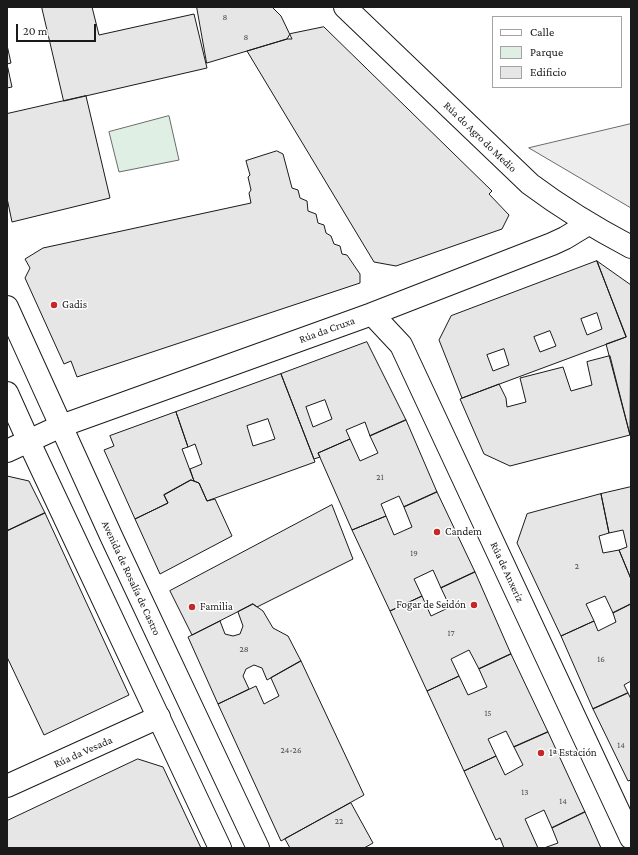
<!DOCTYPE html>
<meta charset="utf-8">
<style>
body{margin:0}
#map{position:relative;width:638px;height:855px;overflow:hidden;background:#fff;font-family:"Crimson Pro",serif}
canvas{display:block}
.frame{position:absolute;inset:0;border:8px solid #1a1a1a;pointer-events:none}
.legend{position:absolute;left:492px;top:16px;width:130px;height:72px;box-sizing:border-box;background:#fff;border:1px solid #a3a3a3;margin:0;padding:5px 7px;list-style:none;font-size:12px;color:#1a1a1a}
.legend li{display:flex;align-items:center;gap:8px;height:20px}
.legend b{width:20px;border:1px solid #a3a3a3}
.scale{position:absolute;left:16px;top:24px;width:80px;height:18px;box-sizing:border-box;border:2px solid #1a1a1a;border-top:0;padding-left:5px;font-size:12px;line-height:14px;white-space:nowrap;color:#1a1a1a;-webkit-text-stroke:3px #fff;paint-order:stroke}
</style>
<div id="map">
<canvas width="638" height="855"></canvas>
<div class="frame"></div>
<ul class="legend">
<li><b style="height:5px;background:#fff"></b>Calle</li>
<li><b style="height:11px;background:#e0efe3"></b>Parque</li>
<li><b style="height:11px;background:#e6e6e6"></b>Edificio</li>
</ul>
<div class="scale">20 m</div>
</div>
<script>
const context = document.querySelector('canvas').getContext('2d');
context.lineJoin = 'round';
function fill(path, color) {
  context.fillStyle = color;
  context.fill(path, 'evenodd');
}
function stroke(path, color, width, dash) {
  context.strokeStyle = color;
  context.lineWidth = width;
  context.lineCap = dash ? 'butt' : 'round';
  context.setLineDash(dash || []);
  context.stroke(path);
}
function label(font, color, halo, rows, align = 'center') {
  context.font = font + ' "Crimson Pro",serif';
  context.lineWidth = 3;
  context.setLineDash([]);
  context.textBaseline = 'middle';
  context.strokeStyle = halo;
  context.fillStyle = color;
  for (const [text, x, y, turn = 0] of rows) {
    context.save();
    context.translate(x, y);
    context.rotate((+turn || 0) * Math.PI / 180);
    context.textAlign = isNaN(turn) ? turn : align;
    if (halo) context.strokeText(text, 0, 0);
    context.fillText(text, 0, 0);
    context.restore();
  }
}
const green = new Path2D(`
 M169,116L179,160L119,172L109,132Z`);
fill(green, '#e0efe3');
stroke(green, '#6a6a6a', 1);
const parking = new Path2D(`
 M631,124V208L529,148Z`);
fill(parking, '#ededed');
stroke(parking, '#6a6a6a', 1);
const building = new Path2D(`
 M42,7H92L99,35L194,14L207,68L64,101Z
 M197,7H272L281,16L292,39H287L207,63Z
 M324,27L492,191L489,194L509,215L502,229L396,266L374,262L247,51L287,39L290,34Z
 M7,45L11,63L7,64Z
 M7,64L12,87L7,88Z
 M86,96L110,198L12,222L7,198V114Z
 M277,151L283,154L292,188L298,190L300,198L307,201L308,211L316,214L318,223L324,225L326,233L331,236L334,244L340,246L342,254L347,255L360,274V283L77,377L71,361L64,364L25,278L30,268L25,259L43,248L251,203L249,193L251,190L248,177L250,175L246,161Z
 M597,261L626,337L462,398L439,340L451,316ZM597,313L602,329L587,335L581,319ZM550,331L556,346L540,352L534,337ZM504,349L509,365L493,371L487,355Z
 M597,261L631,285L630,435L606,344L626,337Z
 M367,342L406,420L370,436L365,422L346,430L350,439L318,453L320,457L314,459L281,374ZM325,400L332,419L313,427L306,407Z
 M610,356L630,435L510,466L484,454L460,399L499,384L506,398L507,407L526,402L520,378L563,367L571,391L592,385L587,362Z
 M281,374L315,462L207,501L199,483L194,481L190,469L202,464L195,444L188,447L176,412ZM268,419L275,439L253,446L247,426Z
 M176,412L188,447L182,449L194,481L191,480L164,495L168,503L135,519L104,450L114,446L110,436Z
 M406,420L437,492L404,507L399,496L381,504L386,516L352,530L318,453L350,439L360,461L378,453L370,436Z
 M7,476L29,481L45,513L7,531Z
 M191,480L199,483L207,501L215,499L232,536L160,574L135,519L168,503L164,495Z
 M631,487V579L619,550L627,547L623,530L609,533L601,494Z
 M437,492L475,572L441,588L433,570L414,579L422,596L390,611L352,530L386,516L394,535L412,527L404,507Z
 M601,494L609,533L599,536L603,553L619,550L631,579V604L613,613L605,596L586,604L594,621L561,636L517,543L527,514Z
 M332,505L353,559L257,607L253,604L192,635L170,591Z
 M45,513L129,695L44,735L7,657V531Z
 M475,572L511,654L479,669L469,650L451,659L459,676L427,691L390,611L422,596L431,616L450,607L441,588Z
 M253,604L263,611L273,628L288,636L301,661L267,680L262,668L254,665L246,669L243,676L249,689L218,704L188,637L220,621L225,634L233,636L240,634L243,626L238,612Z
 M631,604V681L624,685L628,693L593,709L561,636L594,621L598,631L616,622L613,613Z
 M511,654L548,732L514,747L506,731L488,739L496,756L464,771L427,691L459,676L468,695L487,687L479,669Z
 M301,661L364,795L281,841L218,704L256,686L264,704L279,696L271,678Z
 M628,693L631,699V780L628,781L593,709Z
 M548,732L585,812L552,828L544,810L525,819L538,848H504L500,838L496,840L464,771L496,756L505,775L523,765L514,747Z
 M138,759L163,767L201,848H7V821Z
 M351,803L373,843L364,848H290L285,839Z
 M585,812L601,848H544L558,843L552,828Z`);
fill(building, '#e6e6e6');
stroke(building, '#1a1a1a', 1);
const minor = new Path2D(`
 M345,7L530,184C562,208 595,228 631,247
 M372,314L401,345L631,838
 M7,451L61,426L372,314L552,244L565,238L588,224
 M7,786L159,717`);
const highway = new Path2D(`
 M7,307L112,538L258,848
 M7,393L29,442L220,848`);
stroke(minor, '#1a1a1a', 24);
stroke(highway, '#1a1a1a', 24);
stroke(minor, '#fff', 22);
stroke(highway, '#fff', 22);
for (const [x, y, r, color] of [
 [54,305,4,"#c62828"],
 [437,532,4,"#c62828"],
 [474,605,4,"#c62828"],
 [192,607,4,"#c62828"],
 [541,753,4,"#c62828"]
]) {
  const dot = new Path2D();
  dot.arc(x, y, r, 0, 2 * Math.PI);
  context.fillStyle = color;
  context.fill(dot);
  stroke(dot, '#fff', 1.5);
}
label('9px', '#4d4d4d', null, [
 ["8",225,17],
 ["8",246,37],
 ["21",380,477],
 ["19",414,553],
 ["2",577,566],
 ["17",451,633],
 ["28",244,649],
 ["16",601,659],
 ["15",488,713],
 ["14",621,745],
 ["24-26",291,750],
 ["13",525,792],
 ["14",563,801],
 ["22",339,821]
]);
label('11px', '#1a1a1a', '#fff', [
 ["Rúa do Agro do Medio",480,137,44],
 ["Rúa da Cruxa",327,330,-20],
 ["Rúa de Anxeriz",507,572,65],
 ["Avenida de Rosalía de Castro",131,578,65],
 ["Rúa da Vesada",83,752,-24]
]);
label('11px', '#1a1a1a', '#fff', [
 ["Gadis",62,305],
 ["Candem",445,532],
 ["Fogar de Seidón",466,605,"right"],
 ["Familia",200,607],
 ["1ª Estación",549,753]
], 'left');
</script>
